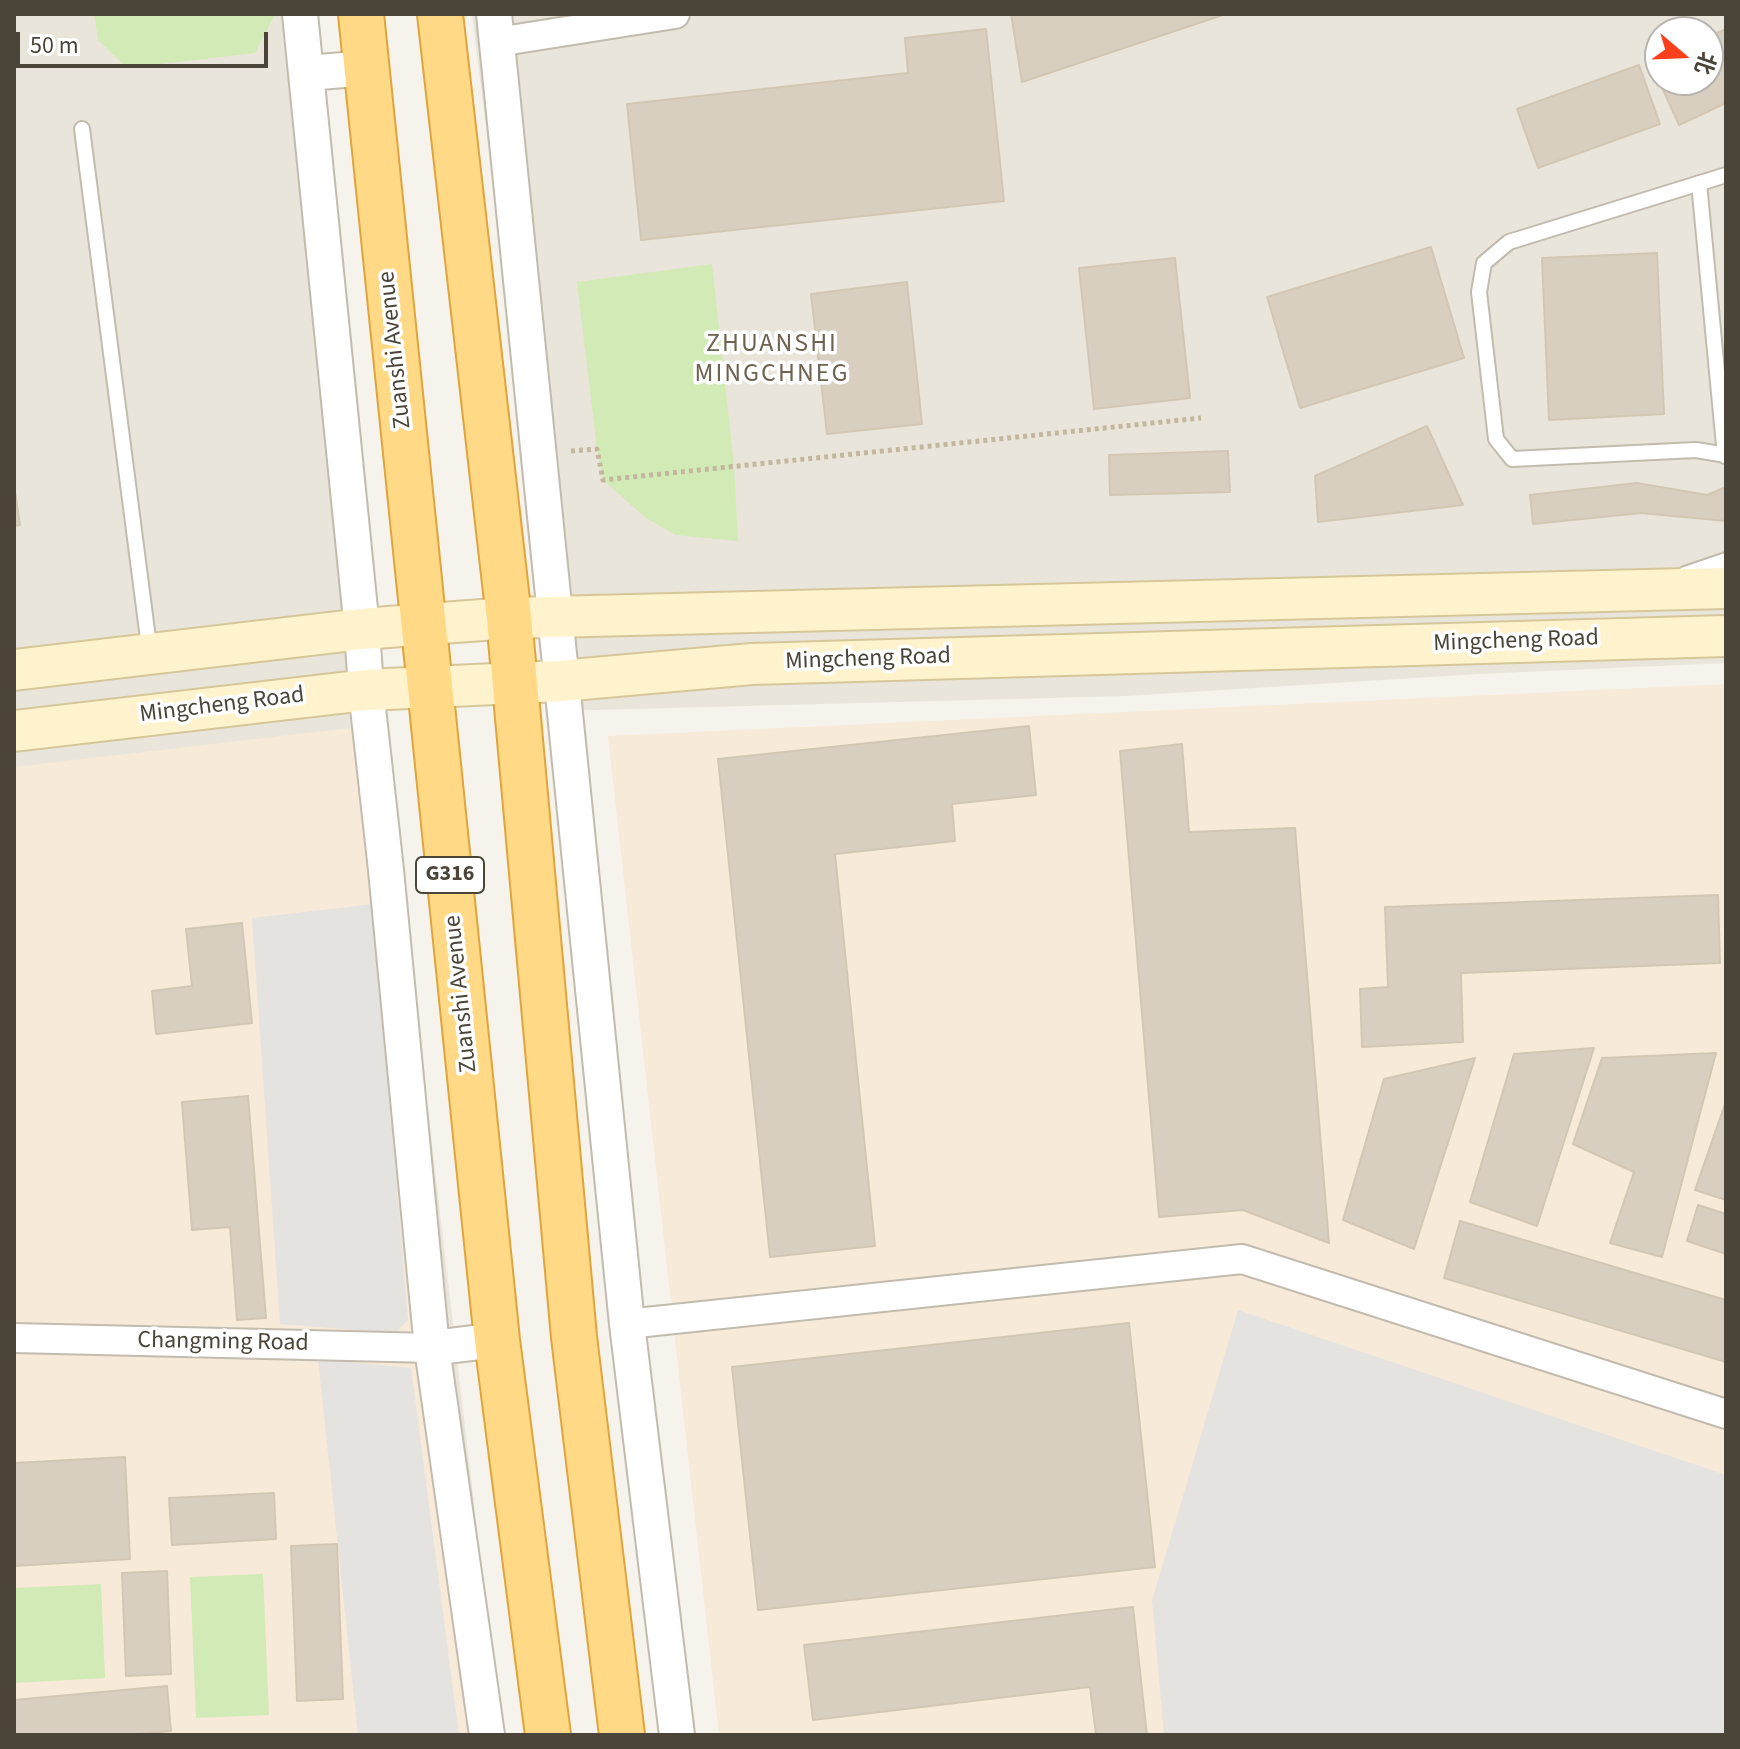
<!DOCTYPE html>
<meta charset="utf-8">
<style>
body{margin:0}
#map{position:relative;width:1740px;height:1749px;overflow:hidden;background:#f6f3ec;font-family:"Source Sans 3","Noto Sans SC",sans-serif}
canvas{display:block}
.frame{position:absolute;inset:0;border:16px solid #4b4439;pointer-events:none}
.north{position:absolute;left:1644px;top:16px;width:80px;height:80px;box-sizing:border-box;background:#fff;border:2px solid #b7b4b0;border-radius:50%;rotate:109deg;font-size:22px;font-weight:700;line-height:32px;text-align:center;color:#4b4439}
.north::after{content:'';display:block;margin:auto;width:28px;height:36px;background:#fc3f1d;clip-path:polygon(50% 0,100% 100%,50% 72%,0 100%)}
.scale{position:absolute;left:16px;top:32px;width:252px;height:36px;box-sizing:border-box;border:4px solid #4b4439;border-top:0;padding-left:10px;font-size:24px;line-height:28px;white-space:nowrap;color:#4b4439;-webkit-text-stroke:6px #fff;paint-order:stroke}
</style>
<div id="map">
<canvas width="1740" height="1749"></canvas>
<div class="frame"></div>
<div class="north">北</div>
<div class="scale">50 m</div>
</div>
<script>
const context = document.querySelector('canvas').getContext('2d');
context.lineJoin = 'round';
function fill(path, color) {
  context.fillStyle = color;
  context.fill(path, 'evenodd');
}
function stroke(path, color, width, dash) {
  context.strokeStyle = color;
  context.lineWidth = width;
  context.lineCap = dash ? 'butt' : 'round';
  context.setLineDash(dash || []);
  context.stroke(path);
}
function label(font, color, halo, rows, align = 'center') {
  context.font = font + ' "Source Sans 3",sans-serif';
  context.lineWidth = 7;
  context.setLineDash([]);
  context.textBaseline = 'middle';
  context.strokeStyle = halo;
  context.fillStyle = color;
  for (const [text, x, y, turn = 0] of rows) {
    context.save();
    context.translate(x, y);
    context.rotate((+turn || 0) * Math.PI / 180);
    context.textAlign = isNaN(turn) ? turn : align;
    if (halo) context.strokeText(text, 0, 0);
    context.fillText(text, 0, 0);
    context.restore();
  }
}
fill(new Path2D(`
 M14,14H300L501,1735H14Z
 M472,14H1726V663L1479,674L1127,696L557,711ZM1660,32H1708V80H1660Z`), '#eae5da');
fill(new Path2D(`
 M1726,684V1735H719L608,736Z
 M351,728L470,1735H14V767Z`), '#f7ead8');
fill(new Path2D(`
 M94,14H274V16L255,53L127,68L98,40Z
 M712,264L734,466L738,541L676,535L646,518L603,480L597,449L577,282Z
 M263,1574L269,1715L196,1718L190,1577Z
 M101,1584L105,1678L14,1683V1588Z`), '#d2eab5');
fill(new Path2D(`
 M374,904L408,1320L395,1333L280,1324L252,918Z
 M1238,1310L1726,1475V1735H1164L1152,1601Z
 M318,1359L411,1368L459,1735H358Z`), '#e5e3e0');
const building = new Path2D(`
 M1011,14H1226L1022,82Z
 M986,29L1004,201L641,240L627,104L908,73L905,38Z
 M1726,29V103L1679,125L1651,63L1660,59V80H1708V37Z
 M1639,65L1660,124L1538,168L1517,109Z
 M1431,247L1464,358L1300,408L1267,297Z
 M1657,253L1664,414L1549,420L1542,258Z
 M1175,258L1190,398L1094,409L1079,268Z
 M907,282L922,424L827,434L811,294Z
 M1427,426L1463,505L1318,522L1315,476Z
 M1228,451L1230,492L1110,495L1109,455Z
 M1637,483L1707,495L1726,487V521L1641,513L1533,524L1530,495Z
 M14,485L20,525L14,526Z
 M1029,726L1036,795L952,804L955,841L835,854L875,1246L770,1257L718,759Z
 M1182,744L1189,832L1295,828L1329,1243L1243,1210L1159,1217L1120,751Z
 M1718,895L1720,963L1461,973L1463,1042L1362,1047L1360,989L1388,987L1385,907Z
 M242,923L252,1023L156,1034L152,991L192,986L186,929Z
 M1594,1048L1537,1226L1470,1202L1514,1054Z
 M1716,1053L1662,1257L1610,1243L1634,1172L1573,1144L1602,1058Z
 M1475,1058L1414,1249L1343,1220L1384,1079Z
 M248,1096L266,1318L237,1320L230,1227L192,1230L182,1102Z
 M1726,1101V1200L1695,1190Z
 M1698,1205L1726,1214V1254L1687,1241Z
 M1460,1221L1726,1300V1362L1444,1278Z
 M1129,1323L1155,1567L758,1610L732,1367Z
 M125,1457L130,1559L14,1566V1463Z
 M274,1493L276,1539L172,1545L169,1498Z
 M337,1544L343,1699L297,1701L291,1546Z
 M167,1571L171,1674L126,1676L122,1573Z
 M1133,1607L1147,1735H1096L1090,1687L813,1720L804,1645Z
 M167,1686L171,1731L125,1735H14V1700Z`);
fill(building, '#d8cfc1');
stroke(building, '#d3c7b4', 2);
const service = new Path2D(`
 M82,129L150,654
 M1726,175L1509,242L1484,263L1479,292L1496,439L1512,459L1696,450L1726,455
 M1699,183L1725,456
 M1685,574L1726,560`);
const minor = new Path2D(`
 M497,42L675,14
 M627,1324L1242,1259L1726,1414
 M14,1338L432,1348`);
const tertiary = new Path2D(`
 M300,14L362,629L366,690L386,870L432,1348L487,1735
 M494,14L627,1324L677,1735
 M307,73L368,68
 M432,1348L497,1340`);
const secondary = new Path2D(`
 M14,670L362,629L509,618L1726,588
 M14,731L366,690L560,681L752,664L1726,636`);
const trunk = new Path2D(`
 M361,14L497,1340L548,1735
 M440,14L509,618L574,1337L622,1735`);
stroke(service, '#c2bbae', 18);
stroke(minor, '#c2bbae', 32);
stroke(tertiary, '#c2bbae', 38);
stroke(secondary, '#d6c79b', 44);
stroke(trunk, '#e0a43c', 48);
stroke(new Path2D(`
 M571,451L597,449L603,480L1201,418`), '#c4b79f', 5, [4, 4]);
stroke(service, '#fff', 14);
stroke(minor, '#fff', 28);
stroke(tertiary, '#fff', 34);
stroke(secondary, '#fff3cd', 40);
stroke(trunk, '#ffd985', 44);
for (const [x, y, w] of [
 [450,875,68]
]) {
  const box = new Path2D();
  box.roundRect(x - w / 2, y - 18, w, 36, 6);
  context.fillStyle = '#fff';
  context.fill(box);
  stroke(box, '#4b4439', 2);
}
label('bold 22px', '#4b4439', null, [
 ["G316",450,875]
]);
label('24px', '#4b4439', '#fff', [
 ["Zuanshi Avenue",396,350,-96],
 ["Mingcheng Road",1516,642,-2],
 ["Mingcheng Road",868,660,-2],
 ["Mingcheng Road",222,706,-7],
 ["Zuanshi Avenue",462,994,-96],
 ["Changming Road",223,1343,1]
]);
context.letterSpacing = '2px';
label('26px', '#6e6250', '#fff', [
 ["ZHUANSHI",772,345],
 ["MINGCHNEG",772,375]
]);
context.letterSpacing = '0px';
</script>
